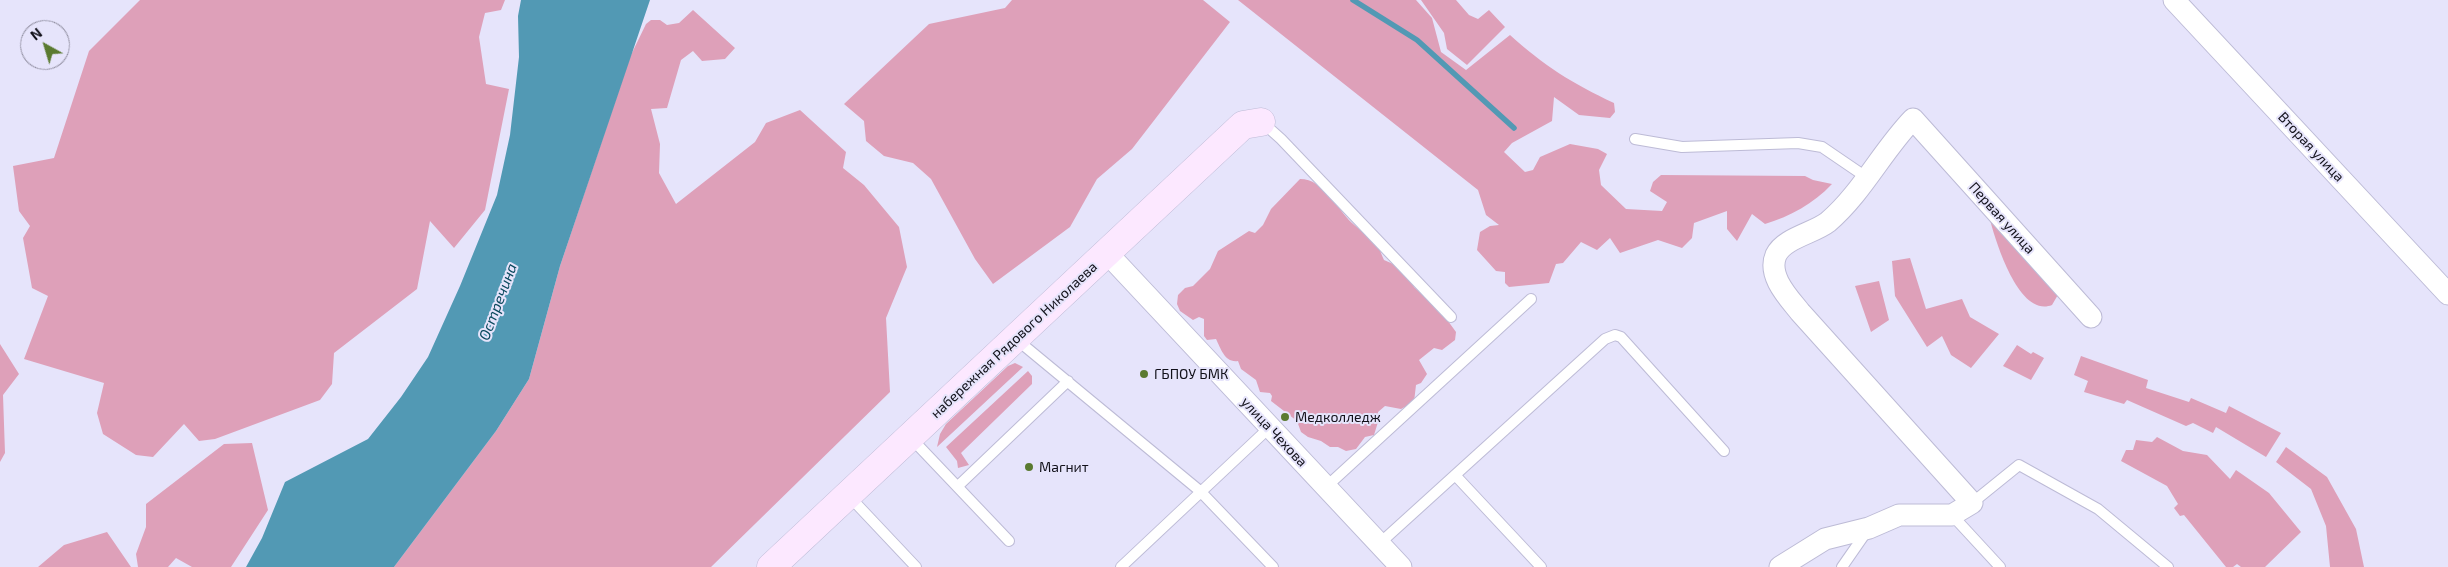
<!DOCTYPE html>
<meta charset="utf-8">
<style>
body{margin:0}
#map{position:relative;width:2448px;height:567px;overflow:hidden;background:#e6e4fb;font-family:"Exo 2",sans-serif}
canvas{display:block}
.north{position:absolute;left:20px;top:20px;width:50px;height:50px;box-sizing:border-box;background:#e6e4fb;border:1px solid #918fa1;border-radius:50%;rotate:321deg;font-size:14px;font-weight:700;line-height:20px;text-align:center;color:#111019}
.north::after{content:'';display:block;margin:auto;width:18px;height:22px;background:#5a7a30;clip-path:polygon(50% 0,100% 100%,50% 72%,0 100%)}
</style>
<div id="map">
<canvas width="2448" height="567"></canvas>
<div class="north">N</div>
</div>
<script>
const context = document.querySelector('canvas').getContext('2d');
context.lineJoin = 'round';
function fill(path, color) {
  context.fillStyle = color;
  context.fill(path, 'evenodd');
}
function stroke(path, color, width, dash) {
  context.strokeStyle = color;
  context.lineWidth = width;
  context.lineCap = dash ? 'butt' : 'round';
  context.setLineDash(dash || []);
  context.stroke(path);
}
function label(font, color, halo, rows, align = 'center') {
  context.font = font + ' "Exo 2",sans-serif';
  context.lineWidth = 4;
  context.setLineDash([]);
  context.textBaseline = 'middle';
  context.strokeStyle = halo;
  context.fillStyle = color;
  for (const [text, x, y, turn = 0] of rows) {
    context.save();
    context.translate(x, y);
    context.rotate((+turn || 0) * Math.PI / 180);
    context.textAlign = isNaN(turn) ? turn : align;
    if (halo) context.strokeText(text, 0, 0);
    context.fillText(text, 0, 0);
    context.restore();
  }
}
fill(new Path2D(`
 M140,0H505L501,10L485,13L479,37L486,84L509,89L485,210L454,248L430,221L417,289L334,353L332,384L320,400L215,439L199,441L184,424L153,457L136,455L103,434L97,413L104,383L24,359L48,296L32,288L23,238L30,226L19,211L13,166L54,158L89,51Z
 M1012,0H1203L1230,22L1132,149L1097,179L1070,227L993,284L975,259L931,179L913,163L884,156L866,141L864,121L844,104L929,24L1005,8Z
 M1238,0H1416L1432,18L1441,52L1466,70L1510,35C1543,65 1573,84 1614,103L1615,112L1610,118L1579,115L1554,97L1552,121L1512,143L1504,152L1525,172L1533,170L1540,157L1570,144L1598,149L1607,154L1599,170L1601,185L1626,209L1662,211L1667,202L1650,191L1653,182L1661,175L1805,176L1813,180L1832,184C1813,204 1791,216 1765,224L1752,214L1737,241L1727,229V211L1694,223L1692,238L1682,248L1658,240L1620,253L1610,238L1597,250L1581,242L1563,263L1556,264L1549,283L1509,287L1505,283V272L1496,271L1477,250L1480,232L1490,226L1499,225L1486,215L1478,190Z
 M1421,0H1456L1469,15L1478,19L1489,10L1505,27L1467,65L1447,49L1444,33Z
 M693,10L735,48L725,59L702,61L693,51L681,60L667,108L651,109L660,144L659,173L676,204L755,142L766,123L800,110L846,152L843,168L864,185L899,227L907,267L886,318L890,392L711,567H394L496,431L529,379L560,266L630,57L646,24L651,20H660L667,25L679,23Z
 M1300,179C1324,179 1337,209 1352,223C1360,231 1372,235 1378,246C1380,250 1382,256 1384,260L1400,267L1412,280L1414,287L1440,310L1456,332L1455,340L1442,350L1434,348L1419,360L1427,374L1421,383L1416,385L1414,402L1401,409L1385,406L1378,412V422L1374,435L1365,437L1356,449L1346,451L1338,447H1330L1321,441L1308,437L1301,432L1297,421L1271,401L1272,396L1270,393L1260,392L1256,380L1241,369L1238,361C1225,363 1221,349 1216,339L1207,340L1204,336V319L1199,317L1193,320L1180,311L1177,304L1178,295L1185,288L1193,286L1210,269L1218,251L1249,231L1255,233L1263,225L1271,209Z
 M1990,220L2059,293L2052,305C2019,318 1996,242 1990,220Z
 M1910,258L1926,309L1962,299L1970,317L1999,334L1971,368L1951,355L1942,336L1927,347L1895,296L1892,261Z
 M1879,281L1889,320L1871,332L1855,286Z
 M0,344L19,374L3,395L5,453L0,462Z
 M2017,345L2031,354L2033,352L2044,358L2031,380L2003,366Z
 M2081,356L2148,380L2146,388L2189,402L2191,398L2226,413L2229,406L2281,433L2266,457L2216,427L2213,433L2193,423L2186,426L2127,400L2124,404L2084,392L2088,381L2074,375Z
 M1015,363L1023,367L937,447L940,434L946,424L1008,366Z
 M1028,371L1032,376V384L961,453L969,465L958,468L957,461L946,447Z
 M2157,437L2183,451L2207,455L2230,479L2236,470L2269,493L2301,532L2265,567H2241L2237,564L2233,567H2226L2184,515L2180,516L2174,508L2178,504L2167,486L2121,461L2126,450H2133L2136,440L2152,442Z
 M252,443L268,510L231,567H192L176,558L168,567H138L136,554L146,527V504L224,444Z
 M2286,447L2327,477L2356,529L2364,567H2330L2326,526L2311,489L2276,462Z
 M107,532L131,567H38L64,545Z`), '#dea0b9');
fill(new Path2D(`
 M521,0H650L560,266L529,379L496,431L394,567H246L262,538L285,482L368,439L401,397L428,357L460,286L497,195L510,135L519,57L518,16Z`), '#5299b4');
stroke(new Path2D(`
 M1353,0L1417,40L1514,128`), '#5299b4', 5.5);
const lane = new Path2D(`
 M1262,122L1281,139L1451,317
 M1635,139L1682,147L1798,143L1822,147L1866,177
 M1016,339L1200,491L1273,567
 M911,438L1009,541
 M1455,475L1541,567
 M958,486L1068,381
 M1326,487L1531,299
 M849,496L916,567
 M1972,503L2019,465L2098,509L2168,567
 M1952,515L2000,567
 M1379,544L1605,339L1615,335L1621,337L1724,451
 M1121,567L1270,427
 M1842,567L1867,531`);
const street = new Path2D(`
 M2174,0L2448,294
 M1107,253L1401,567
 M1780,567L1825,539L1869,528L1899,515H1952L1972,503L1800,312C1789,298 1767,276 1776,255C1784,238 1814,233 1828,222C1862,193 1882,151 1913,119L2091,317`);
const secondary = new Path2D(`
 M771,567L1243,125L1261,122`);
stroke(lane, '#bdbbd6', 12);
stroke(street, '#bdbbd6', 23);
stroke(secondary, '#bdbbd6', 29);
stroke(lane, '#fff', 10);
stroke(street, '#fff', 21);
stroke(secondary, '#fce8ff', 28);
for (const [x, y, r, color] of [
 [1144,374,5,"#5a7a30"],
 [1285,417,5,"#5a7a30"],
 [1029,467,5,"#5a7a30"]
]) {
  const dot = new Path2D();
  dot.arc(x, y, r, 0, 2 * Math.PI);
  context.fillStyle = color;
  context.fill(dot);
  stroke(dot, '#e6e4fb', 2);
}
label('14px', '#111019', '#e6e4fb', [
 ["Вторая улица",2311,147,47],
 ["Первая улица",2002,218,48],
 ["набережная Рядового Николаева",1014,340,-43],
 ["улица Чехова",1274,432,47]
]);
label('14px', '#111019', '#e6e4fb', [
 ["ГБПОУ БМК",1154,374],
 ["Медколледж",1295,417],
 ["Магнит",1039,467]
], 'left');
label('italic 15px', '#0a495d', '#e6e4fb', [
 ["Остречина",498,302,-69]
]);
</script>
